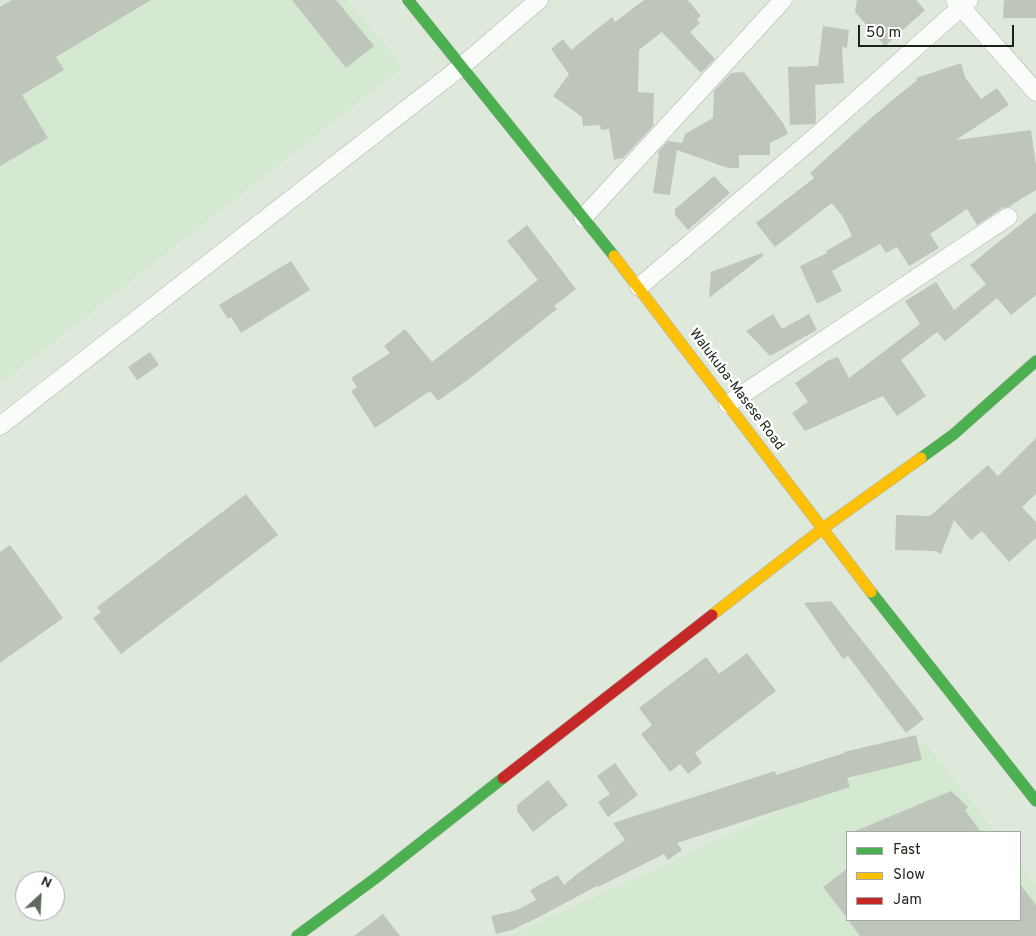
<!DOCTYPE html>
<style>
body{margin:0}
#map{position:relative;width:1036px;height:936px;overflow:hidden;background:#dee9dc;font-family:Overpass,sans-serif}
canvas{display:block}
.legend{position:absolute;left:846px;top:831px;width:175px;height:90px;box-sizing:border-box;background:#fff;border:1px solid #a4a7a3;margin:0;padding:6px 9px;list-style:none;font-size:15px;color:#1c241a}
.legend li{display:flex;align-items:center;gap:10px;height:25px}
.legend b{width:25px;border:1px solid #a4a7a3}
.north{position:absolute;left:15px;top:871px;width:50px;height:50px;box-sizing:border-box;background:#fff;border:1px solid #a4a7a3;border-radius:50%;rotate:25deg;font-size:14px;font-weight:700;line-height:20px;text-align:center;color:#1c241a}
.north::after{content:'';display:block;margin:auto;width:18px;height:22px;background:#60695e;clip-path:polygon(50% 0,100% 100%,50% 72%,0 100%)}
.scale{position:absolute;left:858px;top:25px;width:156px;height:22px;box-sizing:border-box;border:2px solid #1c241a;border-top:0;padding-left:6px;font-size:15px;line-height:18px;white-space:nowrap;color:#1c241a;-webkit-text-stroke:4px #fff;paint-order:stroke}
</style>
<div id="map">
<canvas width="1036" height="936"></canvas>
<ul class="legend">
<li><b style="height:6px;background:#4caf50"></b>Fast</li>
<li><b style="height:6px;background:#ffc107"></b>Slow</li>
<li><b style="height:6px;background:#c62828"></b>Jam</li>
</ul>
<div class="north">N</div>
<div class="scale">50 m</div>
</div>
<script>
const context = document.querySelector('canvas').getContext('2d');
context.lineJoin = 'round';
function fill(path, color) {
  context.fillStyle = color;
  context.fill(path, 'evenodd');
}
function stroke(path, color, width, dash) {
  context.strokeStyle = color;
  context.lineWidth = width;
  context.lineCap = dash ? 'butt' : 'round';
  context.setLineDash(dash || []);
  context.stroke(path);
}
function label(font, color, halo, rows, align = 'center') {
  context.font = font + ' Overpass,sans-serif';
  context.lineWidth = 5;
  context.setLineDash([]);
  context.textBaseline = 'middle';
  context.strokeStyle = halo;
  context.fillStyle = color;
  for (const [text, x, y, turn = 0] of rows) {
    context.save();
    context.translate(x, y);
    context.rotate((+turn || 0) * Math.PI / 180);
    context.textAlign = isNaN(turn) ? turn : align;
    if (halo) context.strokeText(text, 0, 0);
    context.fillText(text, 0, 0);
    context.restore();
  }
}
fill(new Path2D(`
 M0,0H347L403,67L0,384Z
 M927,744L995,832H847V920H1020V864L1036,884V936H510Z`), '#d5e8d1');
fill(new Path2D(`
 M12,0H151L56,57L64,70L22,95L48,138L0,166V7Z
 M292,0H336L374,46L346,68Z
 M644,0H688L701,16L697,19L700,23L690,32L715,59L701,73L662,32L639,50L638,92L654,93L653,126L623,158L614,160L609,129L601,130L600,125L583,126L582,117L553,96L569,74L551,49L563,39L571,50L612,17L615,22Z
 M857,0H916L925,10L885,46L855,12Z
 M1004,0H1036V18H1003Z
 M823,26L849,30L847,48L842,47L844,83L815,85L816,122L814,124L790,125L788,67L818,66Z
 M961,63L965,77L981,99L997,88L1009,105L956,140L1031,130L1036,165V190L1008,207L1002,208L977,225L967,209L930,234L939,248L909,266L897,247L886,253L880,244L832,271L842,291L817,304L800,266L827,253L826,251L852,236L843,217L832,203L775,247L756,223L814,178L810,173L871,118L917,80L916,78Z
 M744,72L783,123L788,134L770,143V155H739V168H728L677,150L670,195L653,193L659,153H657L668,141L682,143L685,134L713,118L714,91L731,73Z
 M714,176L730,193L688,230L675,215V209Z
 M1036,212V295L1011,315L997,298L945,341L937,332L901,360L926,396L897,416L883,396L805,431L792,413L808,402L795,383L829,360L838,357L849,378L920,324L905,301L936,282L954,310L986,284L970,265Z
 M527,225L576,289L554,306L557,309L473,376L438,401L430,391L375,428L351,391L357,387L351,378L390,353L384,346L405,329L432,362L538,280L507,241Z
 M762,253L763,256L709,298L711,272Z
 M291,261L310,290L241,333L231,317L228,319L219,305Z
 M773,314L782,329L809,314L817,330L770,356L746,331Z
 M150,352L159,365L137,380L128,367Z
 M1036,438V494L1022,507L1036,522V538L1009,562L982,531L971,540L954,520L941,554L934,551L895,550L896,515L930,516L988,465L998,476Z
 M246,494L278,535L121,654L93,618L101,612L97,607Z
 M10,545L63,618L0,663V552Z
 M831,601L924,719L906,733L848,656L843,659L804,603Z
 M747,653L776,691L695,753L702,763L688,774L680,764L670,772L641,734L652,725L639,708L706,657L719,674Z
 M916,735L922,760L847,778L850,787L677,843L682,850L668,860L664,854L598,887L597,886L537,918L512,930L496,934L491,916L517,910L536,900L530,890L558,875L564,885L577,874L625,840L613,823L775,771L776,775L844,753V752Z
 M615,763L638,795L608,817L598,802L610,794L597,776Z
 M548,780L568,805L533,832L517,811V805Z
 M951,791L968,807L965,810L981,832H853Z
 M847,869V918L823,887Z
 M1020,884L1036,905V936H860L848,920H1020Z
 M383,914L400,936H354Z`), '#bec6bc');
const street = new Path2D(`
 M955,0L1036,92
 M583,218L783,0
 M639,287L815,137L969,0
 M728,404L1008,217
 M0,426L462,66L539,0`);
const fast = new Path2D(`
 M408,0L614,256
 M921,458L954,434L1036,361
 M871,592L1036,801
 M297,936L377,877L503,778`);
const slow = new Path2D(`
 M614,256L871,592
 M712,615L822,529L921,458`);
const jam = new Path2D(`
 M503,778L712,615`);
stroke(street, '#adb6ab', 19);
stroke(fast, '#adb6ab', 12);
stroke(slow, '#adb6ab', 12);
stroke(jam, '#adb6ab', 12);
stroke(street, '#fafcfa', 18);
stroke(fast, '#4caf50', 11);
stroke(slow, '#ffc107', 11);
stroke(jam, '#c62828', 11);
label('14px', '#1c241a', '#fff', [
 ["Walukuba-Masese Road",736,390,53]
]);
</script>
